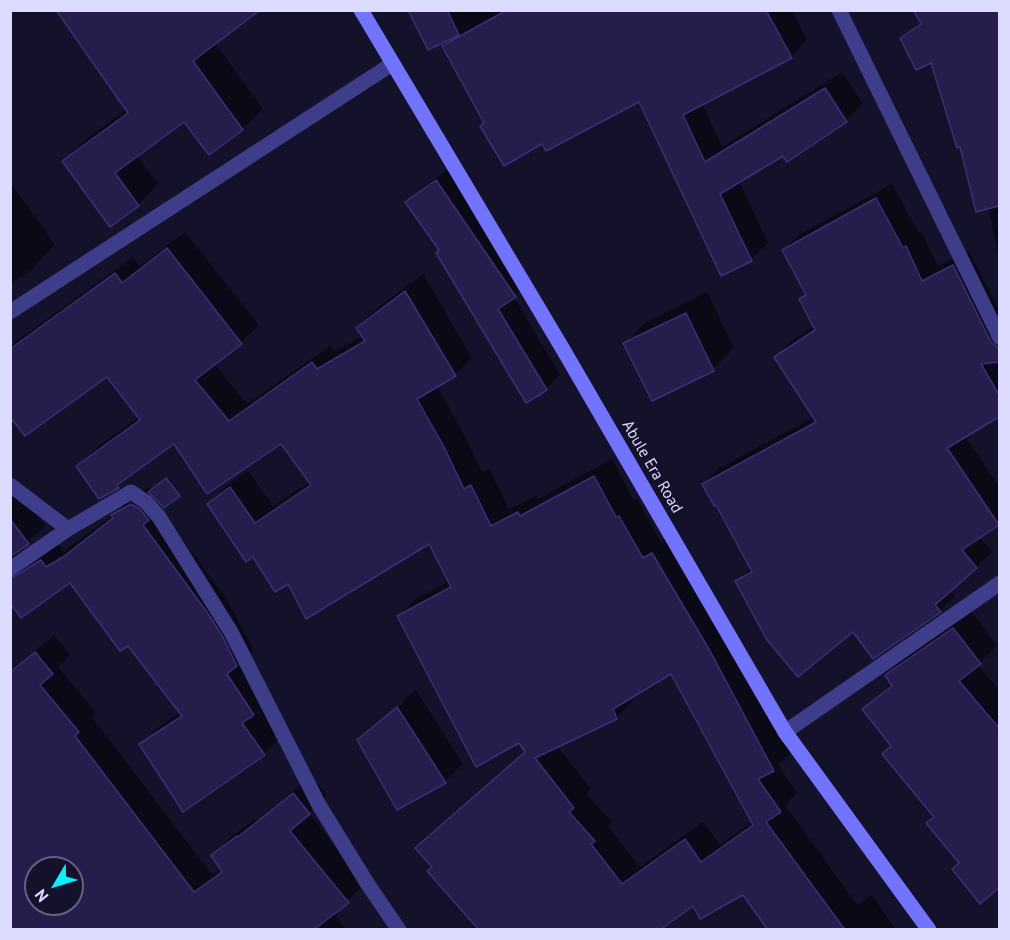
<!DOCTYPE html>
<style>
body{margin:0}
#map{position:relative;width:1010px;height:940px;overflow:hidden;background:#14112a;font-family:"PT Sans",sans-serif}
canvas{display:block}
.frame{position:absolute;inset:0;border:12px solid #dddbff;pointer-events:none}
.north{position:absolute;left:24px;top:856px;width:60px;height:60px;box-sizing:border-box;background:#14112a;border:2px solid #64627f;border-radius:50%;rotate:232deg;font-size:16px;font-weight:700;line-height:24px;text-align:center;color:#dddbff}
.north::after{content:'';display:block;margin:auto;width:21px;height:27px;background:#09edfc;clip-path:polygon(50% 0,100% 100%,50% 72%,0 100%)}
</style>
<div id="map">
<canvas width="1010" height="940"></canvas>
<div class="frame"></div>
<div class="north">N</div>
</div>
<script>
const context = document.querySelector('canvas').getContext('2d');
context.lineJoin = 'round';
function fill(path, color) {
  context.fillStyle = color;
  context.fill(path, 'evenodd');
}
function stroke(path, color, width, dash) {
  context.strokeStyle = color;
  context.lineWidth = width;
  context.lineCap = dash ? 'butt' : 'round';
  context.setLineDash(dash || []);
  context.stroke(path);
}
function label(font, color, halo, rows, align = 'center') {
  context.font = font + ' "PT Sans",sans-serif';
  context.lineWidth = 5;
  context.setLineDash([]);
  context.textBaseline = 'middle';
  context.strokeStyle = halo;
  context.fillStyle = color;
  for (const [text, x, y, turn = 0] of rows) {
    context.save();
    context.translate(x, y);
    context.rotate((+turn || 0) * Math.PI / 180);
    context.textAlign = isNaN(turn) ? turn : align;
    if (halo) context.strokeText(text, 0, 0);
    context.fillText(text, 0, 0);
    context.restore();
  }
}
fill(new Path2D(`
 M409,10H792L807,40L791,57L702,103L722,147L842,72L863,104L846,120L787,160L783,154L739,181L768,243L751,260L639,99L542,142L486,123L441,42Z
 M921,10H1000V262L988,207L961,145L932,61L902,38L921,21Z
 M215,43L263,109L242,129L209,153L185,120L136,155L158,184L138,205L64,161L84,141Z
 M452,167L530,281L514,297L560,375L546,389L440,250L407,202L422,188Z
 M10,182L55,245L30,271L10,284Z
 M892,184L919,233L921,232L938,266L969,251L1000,312V325L989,336L1000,354V415L965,436L1000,488V523L979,537L992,552L951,590L955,596L940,611L853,630L737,582L751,567L717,503L703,484L719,468L815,417L776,357L791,341L815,326L801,299L807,293L783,250L799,235Z
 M185,232L259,325L241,343L214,364L247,404L330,346L335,352L363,336L358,328L375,310L423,274L472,358L455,375L437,386L461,429L482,472L489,469L509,509L536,496L538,499L612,459L634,501L637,499L661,542L670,536L791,752L778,765L797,793L785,805L857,905L872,895L896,930H770L743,893L693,903L659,930H470L476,924L433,866L435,831L526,751L519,741L398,616L416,599L449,581L429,542L288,582L253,555L209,504L226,486L248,471L273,506L310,482L281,442H174L133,472L118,486L100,497L78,466L95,449L139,417L107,375L10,414V346L133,257L140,266ZM672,671L753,821L720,845L703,822L640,867L608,826L612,822L586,794L591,789L557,746L616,718L634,700L632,696Z
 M707,292L734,348L713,369L625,343L646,322Z
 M14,484L45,526L17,551L22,561L58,544L64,551L113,515L130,498L149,487L156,493L165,502L159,508L226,598L253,648L244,657L270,697L260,707L281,737L264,754L141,745L158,728L181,712L128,643L70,581L10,601V487Z
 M971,611L997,646L978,665L1000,691V886L980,902L935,816L892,746L864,709L893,683L887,675L904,658Z
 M54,635L70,655L58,667L96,713L92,717L212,875L222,868L213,855L231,837L255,819L257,821L311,776L327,795L309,813L366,884L333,912L346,930H48L10,905V671ZM36,868H72V904H36Z
 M416,690L463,764L445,782L359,740L376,723V726L404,703L402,701Z`), '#0007');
const building = new Path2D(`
 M56,10H260L193,61L243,130L209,155L184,122L115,173L139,206L110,227L62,161L128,113Z
 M408,10H447L459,35L428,50Z
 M507,10H766L792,58L683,115L705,162L825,88L847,122L787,162L783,156L720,194L752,261L721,276L639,102L546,151L542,144L504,166L480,126L484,123L442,46Z
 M913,10H999V206L976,212L960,147L957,148L931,63L916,70L900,38L921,24Z
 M436,180L516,297L498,309L547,390L526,403L436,253L439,250L405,202Z
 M876,198L903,248L906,246L922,281L953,265L991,342L999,349V362L981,364L999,395V417L947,448L999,525L962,550L977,568L935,605L941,612L873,659L853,632L798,677L767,640L735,581L752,572L716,505L714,506L702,484L816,422L774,357L815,330L799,299L806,295L782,250Z
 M167,248L242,344L195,380L229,421L312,362L317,369L365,341L356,328L405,291L456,376L417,399L444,447L464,489L471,485L491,526L518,512L520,516L594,476L616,517L619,516L643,558L652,553L710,651L774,771L758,779L781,812L766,822L845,930H768L743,895L700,919L693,906L660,930H479L427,871L432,867L415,848L525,752L519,743L476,767L397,616L451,587L429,544L306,619L288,584L275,592L253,557L246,562L207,504L230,487L255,523L311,485L281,444L207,494L174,444L117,485L119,488L99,499L76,466L140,420L107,377L25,436L10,417V349L115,273L122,283ZM671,674L753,825L701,862L685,839L622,884L591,844L595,841L569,812L574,808L535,758L617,719L613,709Z
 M686,313L714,371L652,401L623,343Z
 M166,478L180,496L164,508L148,492Z
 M131,504L140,509L149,520L143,525L209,615L223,637L237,666L227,674L254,715L242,723L265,755L183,812L139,744L182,716L128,646L120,651L70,583L21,618L10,603V579L41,560L46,567L63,557L113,518L111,515Z
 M10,519L29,544L10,557Z
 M953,628L981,664L959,681L999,728V888L980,904L952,869L959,863L926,823L934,817L882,754L891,746L862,709L892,686L885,675Z
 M35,652L53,674L40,685L79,732L75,736L194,892L222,872L211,855L237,836L238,837L293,793L310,814L290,831L349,903L313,930H10V672ZM36,868H72V904H36Z
 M397,707L446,783L397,810L357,740Z`);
fill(building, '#251d4b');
stroke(building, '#3b3077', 1.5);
stroke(new Path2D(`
 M839,10L1000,338
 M10,312L392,64
 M10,485L68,529
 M10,569L68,529L131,492L146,502L159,517L231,632L319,805L367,883L399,930
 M785,732L1000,583`), '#3d3d89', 15);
stroke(new Path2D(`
 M361,10L564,351L785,732L929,930`), '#7374fe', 15);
label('16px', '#dddbff', '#14112a', [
 ["Abule Era Road",652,467,60]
]);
</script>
